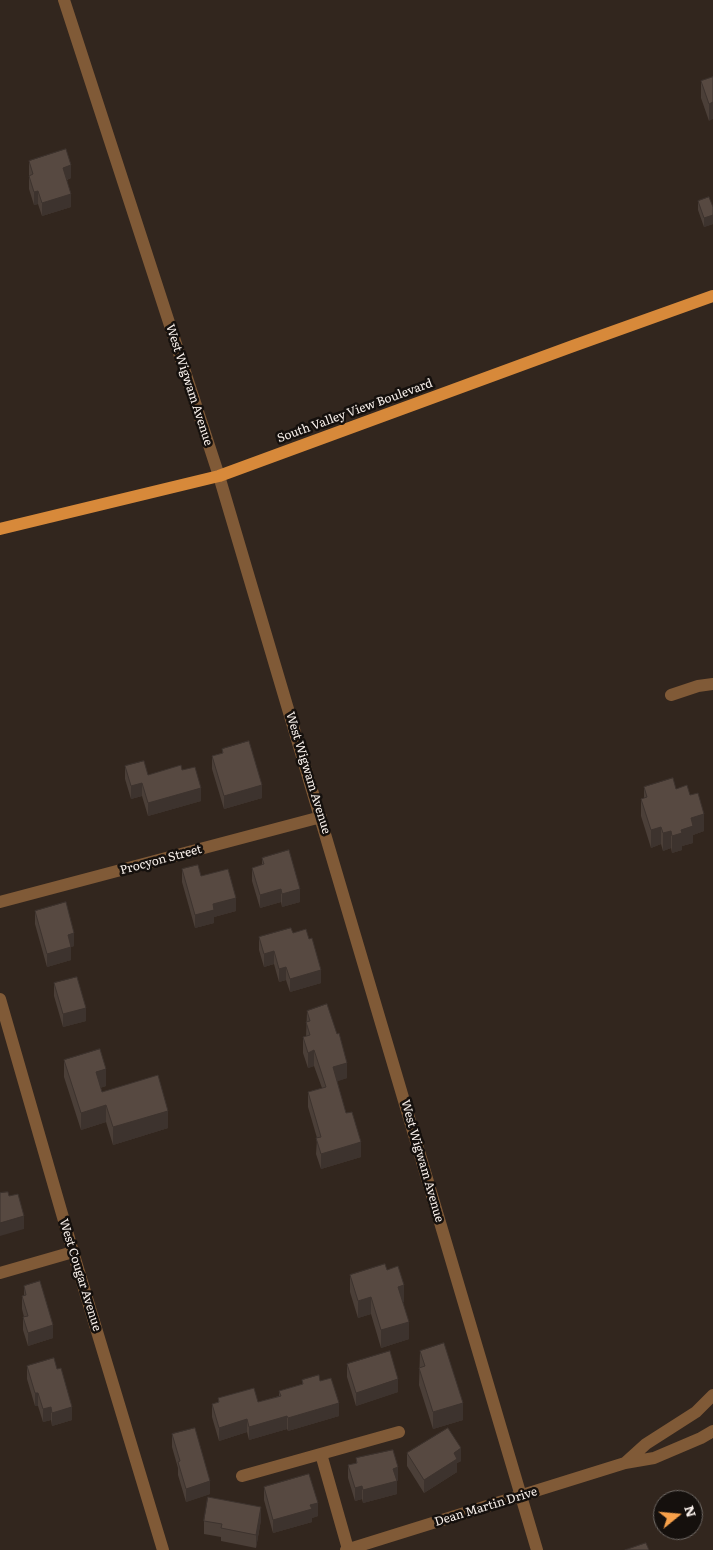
<!DOCTYPE html>
<style>
body{margin:0}
#map{position:relative;width:713px;height:1550px;overflow:hidden;background:#32261e;font-family:Literata,serif}
canvas{display:block}
.north{position:absolute;left:653px;top:1490px;width:50px;height:50px;box-sizing:border-box;background:#15100d;border:1px solid #706a66;border-radius:50%;rotate:73deg;font-size:14px;font-weight:700;line-height:20px;text-align:center;color:#f8f0eb}
.north::after{content:'';display:block;margin:auto;width:18px;height:22px;background:#f8a14a;clip-path:polygon(50% 0,100% 100%,50% 72%,0 100%)}
</style>
<div id="map">
<canvas width="713" height="1550"></canvas>
<div class="north">N</div>
</div>
<script>
const context = document.querySelector('canvas').getContext('2d');
context.lineJoin = 'round';
function stroke(path, color, width, dash) {
  context.strokeStyle = color;
  context.lineWidth = width;
  context.lineCap = dash ? 'butt' : 'round';
  context.setLineDash(dash || []);
  context.stroke(path);
}
function fill(path, color) {
  context.fillStyle = color;
  context.fill(path, 'evenodd');
}
function label(font, color, halo, rows, align = 'center') {
  context.font = font + ' Literata,serif';
  context.lineWidth = 5;
  context.setLineDash([]);
  context.textBaseline = 'middle';
  context.strokeStyle = halo;
  context.fillStyle = color;
  for (const [text, x, y, turn = 0] of rows) {
    context.save();
    context.translate(x, y);
    context.rotate((+turn || 0) * Math.PI / 180);
    context.textAlign = isNaN(turn) ? turn : align;
    if (halo) context.strokeText(text, 0, 0);
    context.fillText(text, 0, 0);
    context.restore();
  }
}
stroke(new Path2D(`
 M64,0L219,476L537,1550
 M671,695L698,686L713,684
 M0,902L321,817
 M0,999L73,1252L163,1550
 M0,1273L73,1252
 M321,1454L348,1549
 M625,1463L646,1444L696,1412L713,1395
 M242,1476L399,1432
 M346,1550L625,1463L654,1458L701,1438L713,1431`), '#805a37', 12);
stroke(new Path2D(`
 M0,529L219,476L573,346L713,296`), '#d7893a', 12);
fill(new Path2D(`
 M713,77L709,121L701,98V81Z
 M29,161L71,178L67,180L71,207L42,216L38,204L34,205L29,189Z
 M698,201L713,207V224L704,227L698,210Z
 M222,749L262,798L224,809L212,769V756L222,753Z
 M125,766L148,775L182,770L201,801L148,816L142,796L131,799L125,779Z
 M644,787L676,789L690,795L704,831L693,835V843L682,846V850L672,853L671,848L663,851L661,844L651,848L641,816V799L644,798Z
 M262,858L300,902L282,907L281,902L260,908L252,881V868L262,865Z
 M182,869L201,876L236,911L214,917V923L195,928L182,882Z
 M35,911L74,946L71,947V960L47,967L35,924Z
 M293,933L321,983L290,992L286,980L279,982L274,964L264,967L259,950V937Z
 M54,983L86,1021L63,1027L54,996Z
 M307,1011L347,1078L337,1081L346,1113L361,1157L321,1169L316,1154L317,1138L308,1107V1092L322,1088L314,1066L308,1068L303,1053V1037H306Z
 M64,1060L106,1086L100,1088L102,1092L168,1128L113,1145L106,1122L81,1130L64,1077Z
 M387,1270L404,1302H403L409,1339L381,1348L371,1314L358,1318L350,1292V1275Z
 M24,1286L53,1338L28,1346L23,1330V1317H24L22,1309V1296H24Z
 M420,1351L463,1420L433,1429L419,1385Z
 M347,1364L398,1392L356,1406L347,1377Z
 M27,1366L72,1420L52,1426L51,1420L43,1422L38,1406H35L27,1379Z
 M302,1380L320,1381L339,1416L288,1431L287,1429L249,1440L247,1432L219,1441L212,1417V1404L218,1402V1398L258,1402L279,1396V1391L302,1384Z
 M172,1434L210,1494L186,1502L178,1475V1468L172,1447Z
 M407,1453L461,1461L457,1463V1472L424,1493L407,1466Z
 M356,1458L398,1480L397,1481V1494L363,1503L362,1499L355,1501L348,1478V1465L356,1463Z
 M264,1487L318,1516L312,1518V1522L273,1533L264,1500Z
 M261,1520L256,1548L221,1541V1537L204,1534V1521Z`), '#4b3f38');
fill(new Path2D(`
 M713,102V119L709,121V104Z
 M71,165V178L63,181V168Z
 M38,191V204L34,205V192Z
 M71,194V207L42,216V203Z
 M713,215V224L704,227V218Z
 M142,783V796L131,799V786Z
 M262,785V798L224,809V796Z
 M201,788V801L148,816V803Z
 M704,814V831L693,835V843L682,846V850L672,853V836L681,830L691,818Z
 M661,827V844L651,848V830Z
 M671,831V848L663,851V833Z
 M281,889V902L260,908V895Z
 M300,889V902L282,907V894Z
 M236,898V911L214,917V923L195,928V915L213,904Z
 M74,933V946L71,947V960L47,967V954L68,935Z
 M274,951V964L264,967V954Z
 M286,967V980L279,982V969Z
 M321,970V983L290,992V979Z
 M86,1008V1021L63,1027V1014Z
 M314,1050V1066L308,1068V1053Z
 M347,1063V1078L333,1083V1067Z
 M106,1069V1086L96,1089V1072Z
 M106,1105V1122L81,1130V1113Z
 M168,1111V1128L113,1145V1127Z
 M361,1142V1157L321,1169V1154Z
 M24,1216V1229L0,1236V1223Z
 M404,1285V1302L398,1304V1287Z
 M371,1297V1314L358,1318V1301Z
 M409,1322V1339L381,1348V1330Z
 M53,1325V1338L28,1346V1333Z
 M398,1379V1392L356,1406V1393Z
 M35,1393H38V1406H35Z
 M339,1403V1416L288,1431V1418Z
 M463,1403V1420L433,1429V1412Z
 M51,1407V1420L43,1422V1409Z
 M72,1407V1420L52,1426V1413Z
 M287,1416V1429L249,1440V1427Z
 M247,1419V1432L219,1441V1428Z
 M461,1448V1461L457,1463V1472L424,1493V1480L454,1453Z
 M398,1467V1480L397,1481V1494L363,1503V1490L393,1469Z
 M210,1481V1494L186,1502V1489Z
 M362,1486V1499L355,1501V1488Z
 M318,1503V1516L312,1518V1522L273,1533V1520L310,1505Z
 M261,1507V1520L256,1548V1535Z`), '#3d332e');
const building = new Path2D(`
 M713,77V102L709,104L701,81Z
 M66,149L71,165L63,168L71,194L42,203L38,191L34,192L29,176L33,174L29,161Z
 M709,197L713,207V215L704,218L698,201Z
 M249,741L262,785L224,796L212,756L223,753L222,749Z
 M144,761L148,775L181,765L182,770L195,767L201,788L148,803L142,783L131,786L125,766Z
 M673,778L676,789L687,785L690,795L698,793L704,814L691,818L693,826L681,830L682,833L672,836L671,831L663,833L661,827L651,830L641,799L647,797L644,787Z
 M289,850L300,889L282,894L281,889L260,895L252,868L264,864L262,858Z
 M198,865L201,876L228,869L236,898L213,904L214,910L195,915L182,869Z
 M66,902L74,933L68,935L71,947L47,954L35,911Z
 M291,928L293,933L306,929L309,939L312,938L321,970L290,979L286,967L279,969L274,951L264,954L259,937Z
 M77,977L86,1008L63,1014L54,983Z
 M327,1004L337,1034L339,1033L347,1063L333,1067L346,1113L352,1112L361,1142L321,1154L316,1138L321,1137L308,1092L326,1087L314,1050L308,1053L303,1037L310,1035L306,1022L310,1021L307,1011Z
 M100,1049L106,1069L96,1072L102,1092L158,1075L168,1111L113,1127L106,1105L81,1113L64,1060Z
 M8,1192L9,1196L18,1194L24,1216L0,1223V1193Z
 M385,1264L387,1270L398,1266L404,1285L398,1287L409,1322L381,1330L371,1297L358,1301L350,1275Z
 M40,1281L53,1325L28,1333L23,1317L28,1316L22,1296L26,1295L24,1286Z
 M444,1343L463,1403L433,1412L419,1368L425,1366L420,1351Z
 M390,1351L398,1379L356,1393L347,1364Z
 M54,1358L57,1369L61,1368L72,1407L52,1413L51,1407L43,1409L38,1393H35L27,1366Z
 M319,1375L320,1381L331,1378L339,1403L288,1418L287,1416L249,1427L247,1419L219,1428L212,1404L219,1402L218,1398L254,1388L258,1402L281,1396L279,1391L303,1384L302,1380Z
 M195,1428L210,1481L186,1489L178,1462L180,1461L172,1434Z
 M448,1428L461,1448L454,1453L457,1459L424,1480L407,1453Z
 M393,1450L398,1467L393,1469L397,1481L363,1490L362,1486L355,1488L348,1465L357,1463L356,1458Z
 M309,1474L318,1503L310,1505L312,1509L273,1520L264,1487Z
 M208,1497L261,1507L256,1535L221,1528L222,1524L204,1521Z
 M646,1543L649,1550H625Z`);
fill(building, '#574941');
stroke(building, '#3d332e', 1);
label('12px', '#f8f0eb', '#15100d', [
 ["West Wigwam Avenue",189,385,72],
 ["South Valley View Boulevard",355,411,-20],
 ["West Wigwam Avenue",308,773,73],
 ["Procyon Street",161,860,-15],
 ["West Wigwam Avenue",422,1161,74],
 ["West Cougar Avenue",80,1275,73],
 ["Dean Martin Drive",486,1507,-17]
]);
</script>
